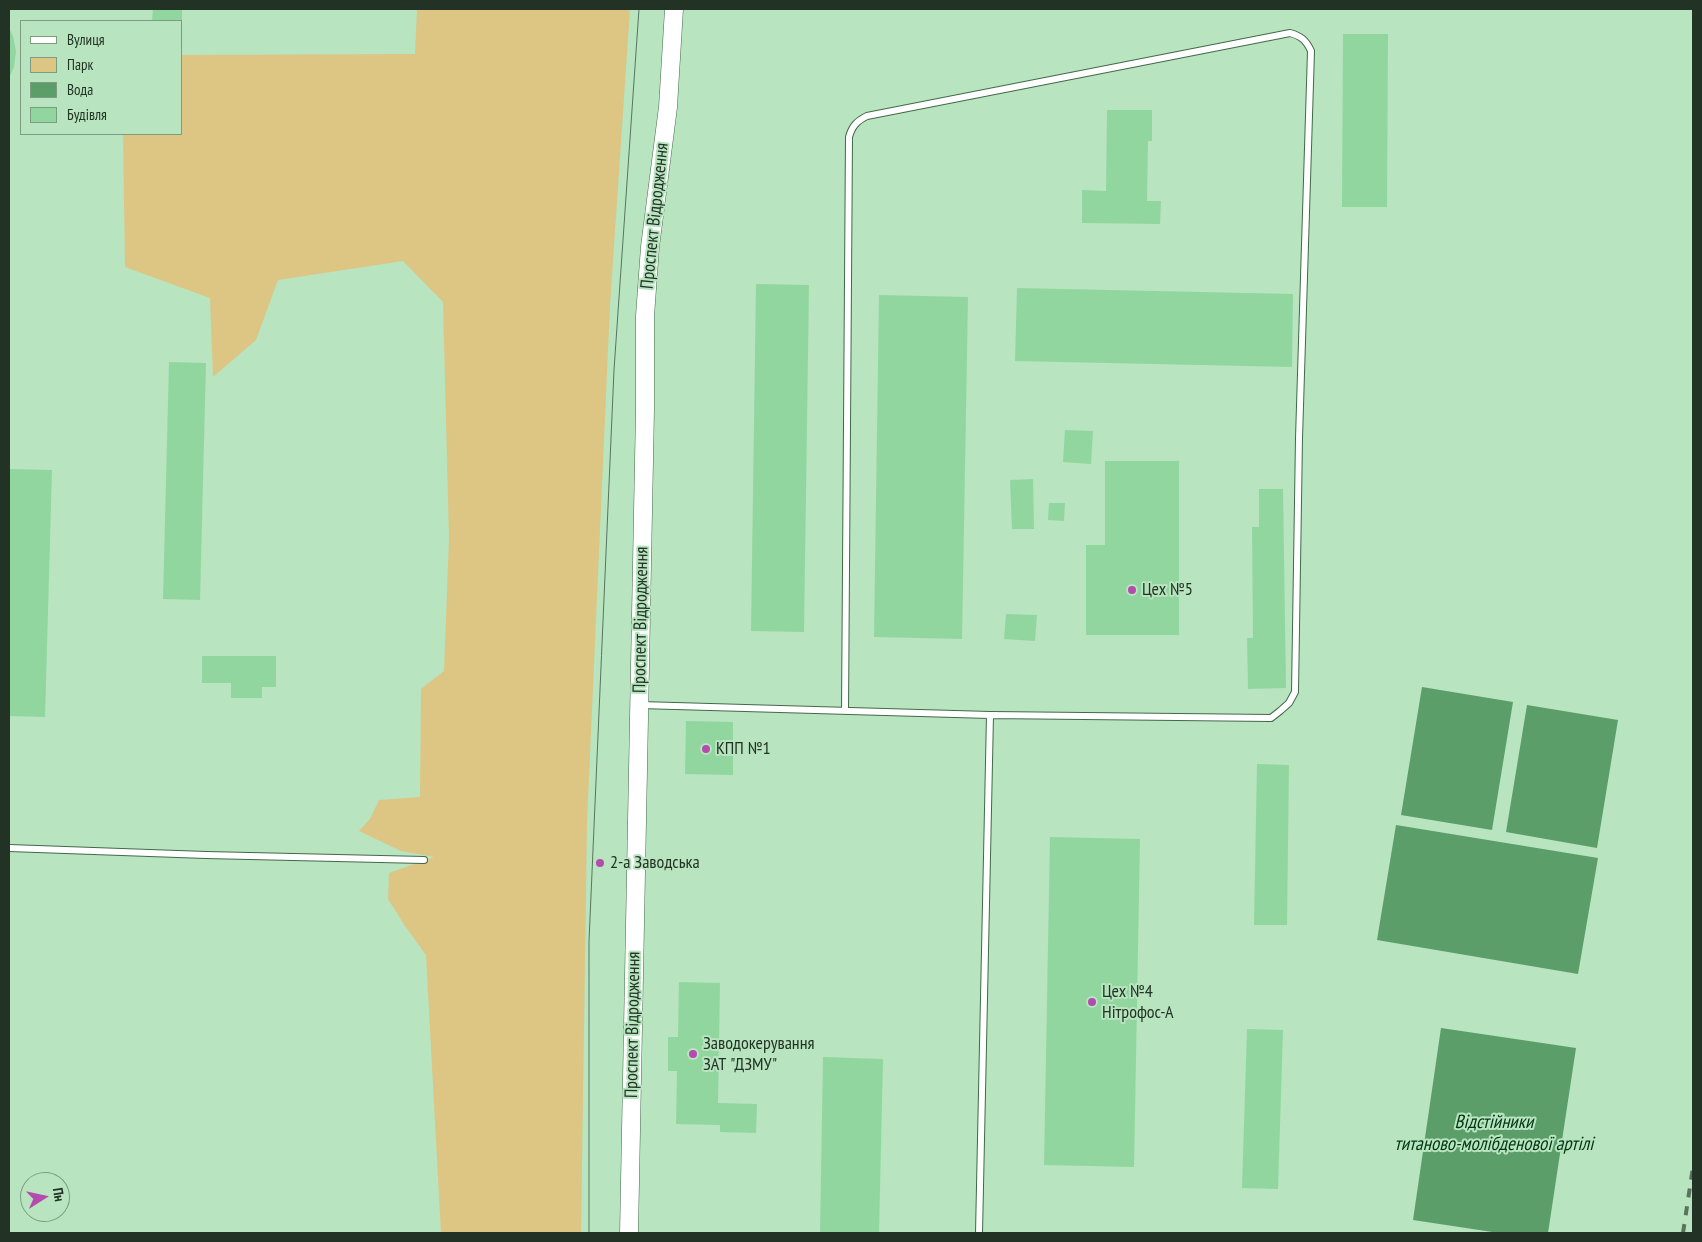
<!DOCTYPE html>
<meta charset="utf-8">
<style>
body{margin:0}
#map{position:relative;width:1702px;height:1242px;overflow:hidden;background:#b8e4bf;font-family:"PT Sans Narrow",sans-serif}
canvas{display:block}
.frame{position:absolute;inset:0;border:10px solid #223325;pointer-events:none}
.legend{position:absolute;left:20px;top:20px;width:162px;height:115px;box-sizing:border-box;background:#b8e4bf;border:1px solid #7c9d81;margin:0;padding:6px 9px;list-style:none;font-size:15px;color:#223325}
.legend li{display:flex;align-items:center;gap:10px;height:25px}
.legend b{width:25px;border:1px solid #7c9d81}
.north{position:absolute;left:20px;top:1172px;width:50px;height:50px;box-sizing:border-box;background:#b8e4bf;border:1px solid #7c9d81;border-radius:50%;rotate:80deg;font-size:14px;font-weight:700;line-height:20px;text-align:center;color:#223325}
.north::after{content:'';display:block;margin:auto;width:18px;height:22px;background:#b44bae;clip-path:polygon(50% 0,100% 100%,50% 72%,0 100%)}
</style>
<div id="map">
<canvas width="1702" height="1242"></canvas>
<div class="frame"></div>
<ul class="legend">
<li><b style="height:6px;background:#fff"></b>Вулиця</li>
<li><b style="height:14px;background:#ddc584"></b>Парк</li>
<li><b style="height:14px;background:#5b9e6a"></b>Вода</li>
<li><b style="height:14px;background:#92d69f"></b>Будівля</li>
</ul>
<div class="north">Пн</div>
</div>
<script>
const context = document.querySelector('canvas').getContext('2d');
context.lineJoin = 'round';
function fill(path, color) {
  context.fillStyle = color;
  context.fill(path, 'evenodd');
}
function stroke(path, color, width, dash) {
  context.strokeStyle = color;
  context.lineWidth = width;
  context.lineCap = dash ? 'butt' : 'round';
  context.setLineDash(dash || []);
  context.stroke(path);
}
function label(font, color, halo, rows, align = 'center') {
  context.font = font + ' "PT Sans Narrow",sans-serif';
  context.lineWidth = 4;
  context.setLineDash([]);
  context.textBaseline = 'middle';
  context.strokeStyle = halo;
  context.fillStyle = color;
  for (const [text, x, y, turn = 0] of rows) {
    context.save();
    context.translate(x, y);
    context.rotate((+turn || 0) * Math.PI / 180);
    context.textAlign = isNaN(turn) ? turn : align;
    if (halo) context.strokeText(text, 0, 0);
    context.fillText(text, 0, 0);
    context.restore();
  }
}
fill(new Path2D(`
 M417,9H630L610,305L587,822L581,1233H441L426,955L405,926L388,899L389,873L434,857L401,851L359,831L370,819L379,800L420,797L421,689L444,671L449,539L443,302L403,261L278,280L256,340L213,377L210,298L125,267L123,134H181V55L415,54Z`), '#ddc584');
fill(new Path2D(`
 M1422,687L1513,702L1492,830L1401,815Z
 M1527,705L1618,720L1597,848L1506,832Z
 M1396,825L1598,858L1578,974L1377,940Z
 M1441,1028L1576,1048L1548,1233H1499L1413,1220Z`), '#5b9e6a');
fill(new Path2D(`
 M153,9H182V21H152Z
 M9,28L13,36L16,51L14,67L9,78Z
 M1343,34H1388L1387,207H1342Z
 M1107,110H1152V141H1148L1147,201H1161L1160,224L1082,223V190L1106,191Z
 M756,284L809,285L804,632L751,631Z
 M1017,288L1293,294L1292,367L1015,361Z
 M879,295L968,297L962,639L874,637Z
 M169,362L206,363L200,600L163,599Z
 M1065,430L1093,431L1091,464L1063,462Z
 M1105,461H1179V635H1086V545H1105Z
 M9,469L52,470L45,717L9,716Z
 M1033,479L1034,529H1012L1010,480Z
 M1259,489H1283L1286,688L1248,689L1247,638H1253L1252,527H1259Z
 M1049,503H1065L1064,521L1048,520Z
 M1006,614L1037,615L1035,641L1004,639Z
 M202,656H276V687H262V698H231V683H202Z
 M686,721L733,722V741H726V756H733V775L685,774Z
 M1257,764L1289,765L1287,925H1254Z
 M1050,837L1140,839L1134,1167L1044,1165Z
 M679,982L720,983L718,1103L757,1104L756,1133L720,1132V1125L676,1124L677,1071H668V1037H678Z
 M1247,1029L1283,1030L1278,1189L1242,1188Z
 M823,1057L883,1059L879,1233H820Z`), '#92d69f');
const lane = new Path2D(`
 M640,705L990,715L1271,718L1280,711L1289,703L1295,692L1299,438L1311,51C1306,40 1301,36 1290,33L867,116C857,121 852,126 849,137L845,711
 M9,848L206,855L424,860
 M979,1233L990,715`);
const secondary = new Path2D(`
 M629,1233L645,409V316L650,247L668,107L674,9`);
stroke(lane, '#42694a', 8);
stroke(secondary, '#42694a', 19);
stroke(lane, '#fff', 6);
stroke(secondary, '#fff', 18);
stroke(new Path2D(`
 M589,1233V941L614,370L639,9`), '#59745e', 1);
stroke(new Path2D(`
 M1683,1233L1693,1167`), '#59745e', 4, [9, 9]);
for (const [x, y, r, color] of [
 [1132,590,5,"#b44bae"],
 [706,749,5,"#b44bae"],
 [600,863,5,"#b44bae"],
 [1092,1002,5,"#b44bae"],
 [693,1054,5,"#b44bae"]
]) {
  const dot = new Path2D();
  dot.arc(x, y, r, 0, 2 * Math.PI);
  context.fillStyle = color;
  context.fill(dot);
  stroke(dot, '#b8e4bf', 2);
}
label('18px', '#223325', '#b8e4bf', [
 ["Проспект Відродження",655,216,-84],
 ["Проспект Відродження",641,620,-89],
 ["Проспект Відродження",633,1025,-89]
]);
label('18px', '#223325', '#b8e4bf', [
 ["Цех №5",1142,590],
 ["КПП №1",716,749],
 ["2-а Заводська",610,863],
 ["Цех №4",1102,992],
 ["Нітрофос-А",1102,1013],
 ["Заводокерування",703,1044],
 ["ЗАТ \"ДЗМУ\"",703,1065]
], 'left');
label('italic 19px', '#013614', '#b8e4bf', [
 ["Відстійники",1494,1123],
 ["титаново-молібденової артілі",1494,1145]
]);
</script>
